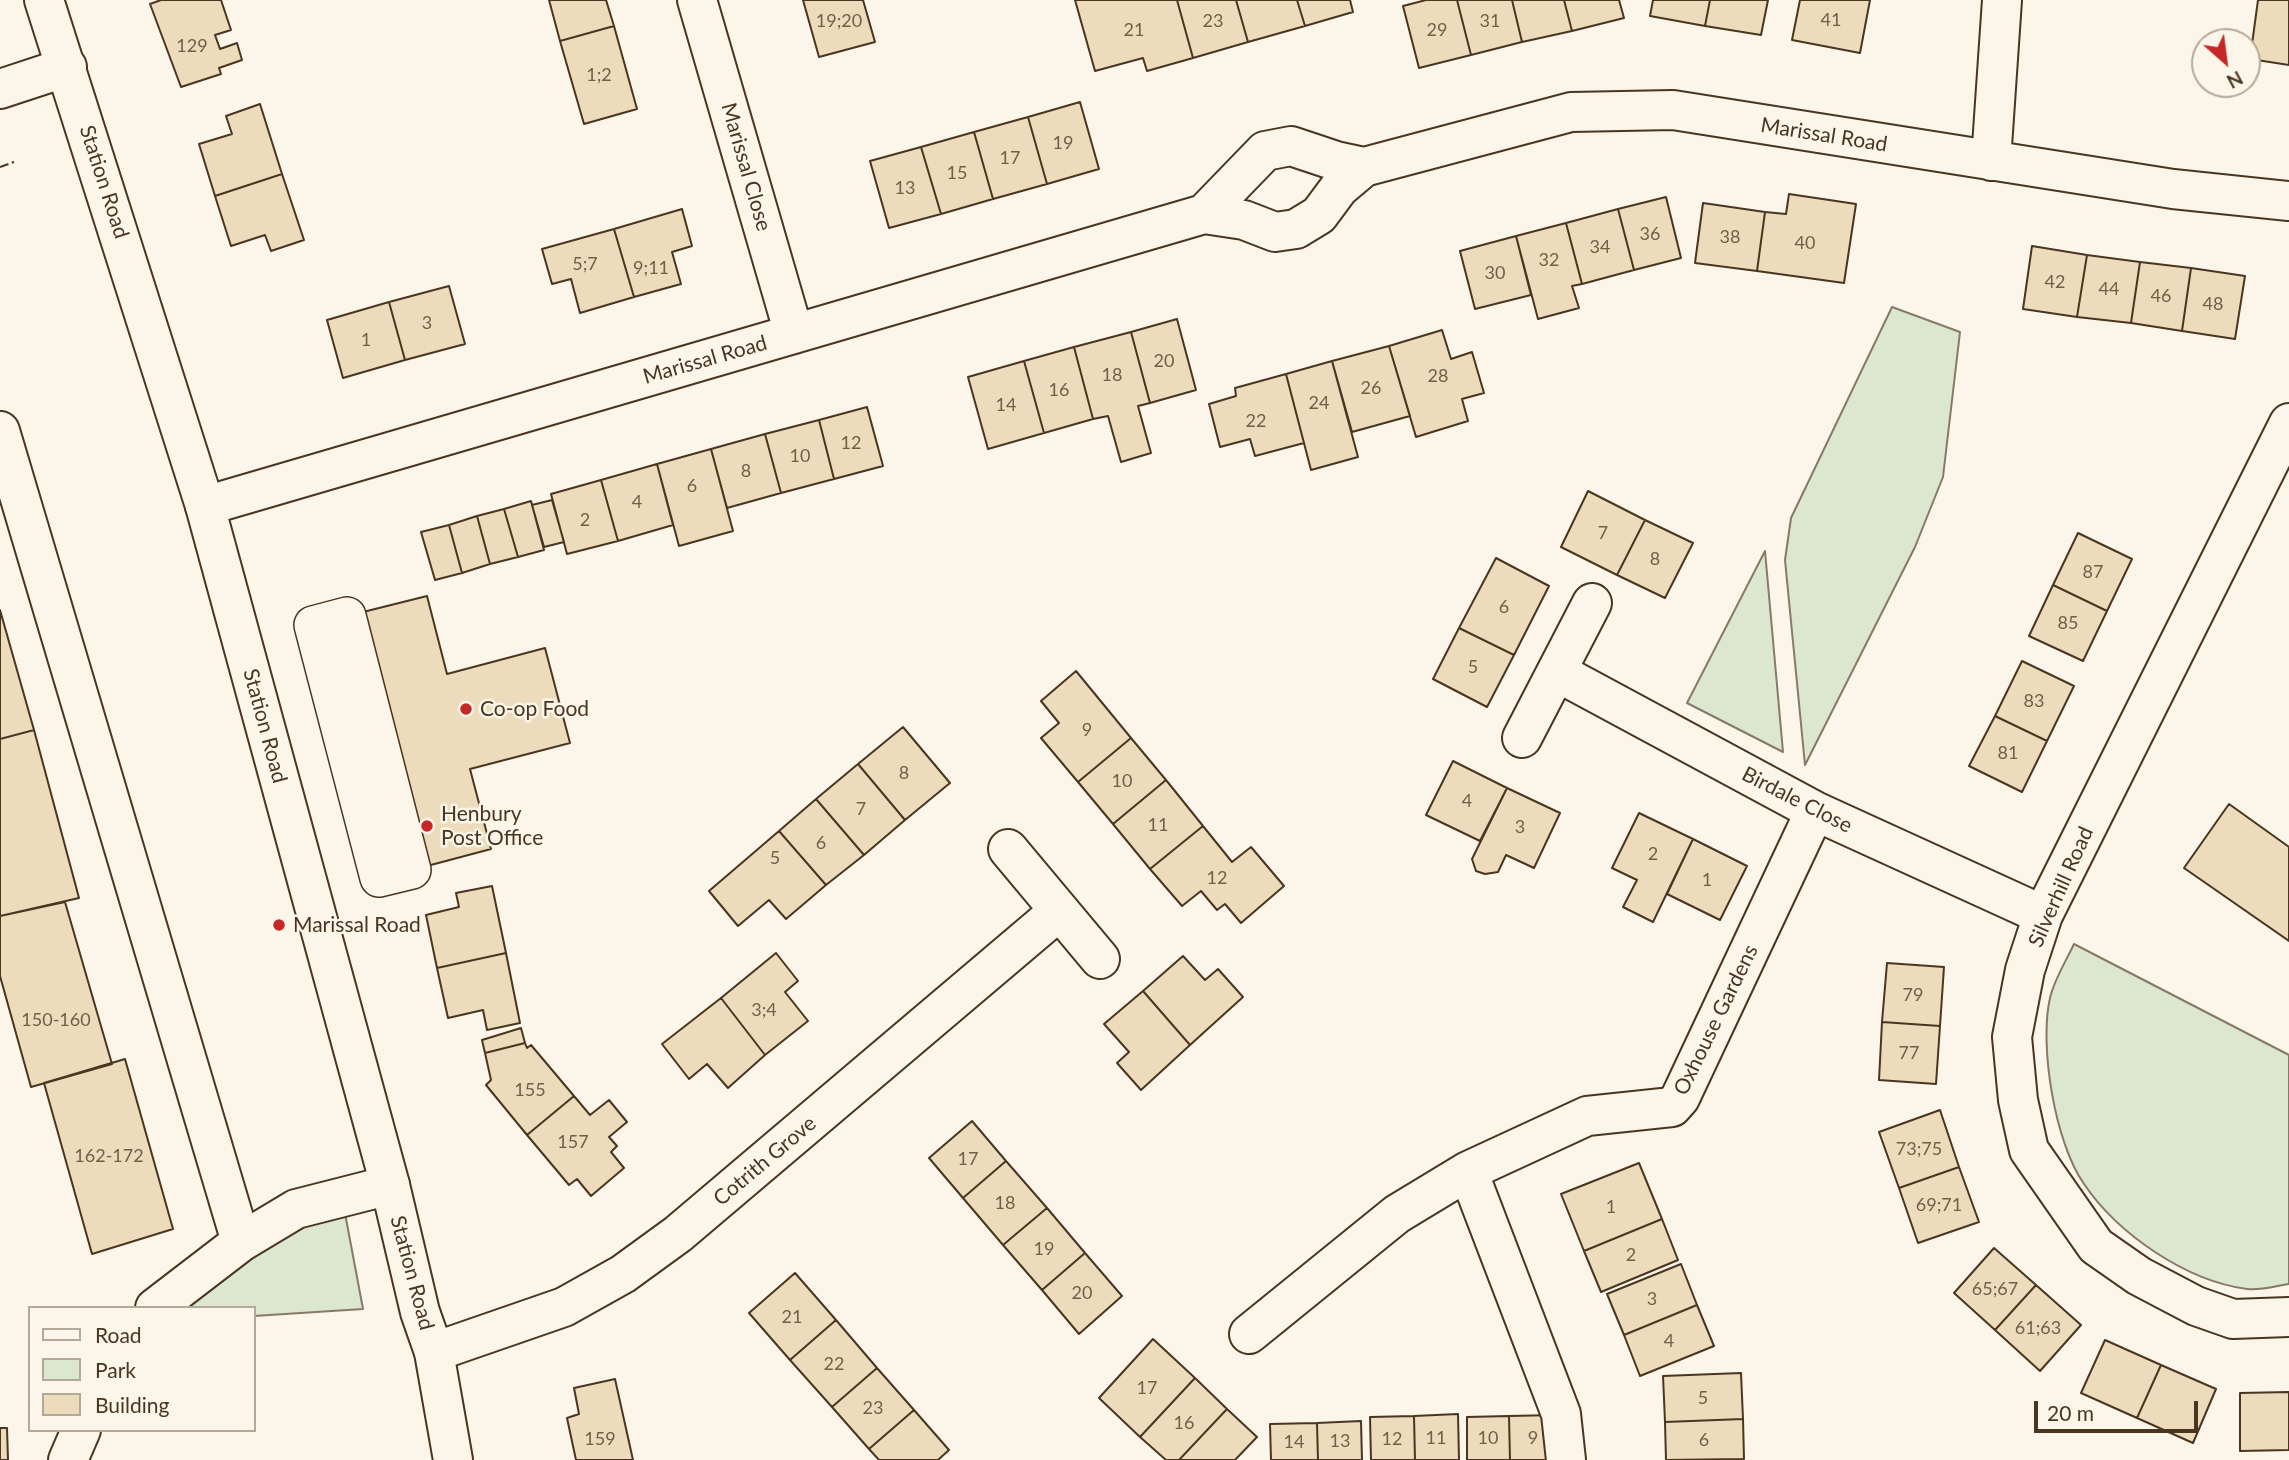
<!DOCTYPE html>
<style>
body{margin:0}
#map{position:relative;width:2289px;height:1460px;overflow:hidden;background:#fbf6e9;font-family:Lato,sans-serif}
canvas{display:block}
.legend{position:absolute;left:28px;top:1306px;width:228px;height:126px;box-sizing:border-box;background:#fbf6e9;border:2px solid #b4a999;margin:0;padding:9px 12px;list-style:none;font-size:21px;color:#4a3520}
.legend li{display:flex;align-items:center;gap:14px;height:35px}
.legend b{width:35px;border:2px solid #b4a999}
.north{position:absolute;left:2191px;top:28px;width:70px;height:70px;box-sizing:border-box;background:#fbf6e9;border:2px solid #b4a999;border-radius:50%;rotate:152deg;font-size:19px;font-weight:700;line-height:28px;text-align:center;color:#4a3520}
.north::after{content:'';display:block;margin:auto;width:24px;height:32px;background:#c62828;clip-path:polygon(50% 0,100% 100%,50% 72%,0 100%)}
.scale{position:absolute;left:2034px;top:1401px;width:164px;height:32px;box-sizing:border-box;border:4px solid #4a3520;border-top:0;padding-left:9px;font-size:21px;line-height:24px;white-space:nowrap;color:#4a3520;-webkit-text-stroke:5px #fbf6e9;paint-order:stroke}
</style>
<div id="map">
<canvas width="2289" height="1460"></canvas>
<ul class="legend">
<li><b style="height:9px;background:#fbf6e9"></b>Road</li>
<li><b style="height:19px;background:#dce7d0"></b>Park</li>
<li><b style="height:19px;background:#ecdcbc"></b>Building</li>
</ul>
<div class="north">N</div>
<div class="scale">20 m</div>
</div>
<script>
const context = document.querySelector('canvas').getContext('2d');
context.lineJoin = 'round';
function fill(path, color) {
  context.fillStyle = color;
  context.fill(path, 'evenodd');
}
function stroke(path, color, width, dash) {
  context.strokeStyle = color;
  context.lineWidth = width;
  context.lineCap = dash ? 'butt' : 'round';
  context.setLineDash(dash || []);
  context.stroke(path);
}
function label(font, color, halo, rows, align = 'center') {
  context.font = font + ' Lato,sans-serif';
  context.lineWidth = 5;
  context.setLineDash([]);
  context.textBaseline = 'middle';
  context.strokeStyle = halo;
  context.fillStyle = color;
  for (const [text, x, y, turn = 0] of rows) {
    context.save();
    context.translate(x, y);
    context.rotate((+turn || 0) * Math.PI / 180);
    context.textAlign = isNaN(turn) ? turn : align;
    if (halo) context.strokeText(text, 0, 0);
    context.fillText(text, 0, 0);
    context.restore();
  }
}
const green = new Path2D(`
 M1892,307L1960,332L1943,477L1915,547L1805,765L1785,560L1791,518Z
 M1765,551L1783,752L1687,703Z
 M2074,944L2289,1055V1284C2276,1286 2259,1291 2247,1289C2186,1281 2118,1234 2084,1184C2055,1143 2039,1046 2050,998C2054,980 2066,961 2074,944Z
 M344,1208L363,1309L254,1316V1308H185L217,1281L299,1223Z`);
fill(green, '#dce7d0');
stroke(green, '#887966', 2);
const building = new Path2D(`
 M161,0H221L231,30L215,35L220,49L237,43L242,60L219,68L221,74L181,87L150,4Z
 M549,0H606L614,26L560,41Z
 M803,0H863L875,42L819,57Z
 M1075,0H1177L1193,58L1147,71L1143,58L1095,71Z
 M1177,0H1236L1248,42L1193,58Z
 M1236,0H1297L1305,26L1248,42Z
 M1297,0H1350L1353,12L1305,26Z
 M1426,0H1457L1471,55L1419,68L1403,6Z
 M1457,0H1512L1522,42L1471,55Z
 M1512,0H1564L1572,31L1522,42Z
 M1564,0H1619L1624,18L1572,31Z
 M1653,0H1710L1705,26L1650,16Z
 M1710,0H1768L1761,35L1705,26Z
 M1800,0H1870L1860,53L1792,40Z
 M2258,0H2289V65L2250,59Z
 M614,26L637,109L584,124L560,41Z
 M1080,102L1099,169L1047,184L1028,117Z
 M260,104L282,174L215,196L199,144L232,134L226,116Z
 M1028,117L1047,184L993,199L974,132Z
 M974,132L993,199L941,214L921,147Z
 M921,147L941,214L889,228L870,161Z
 M282,174L304,240L271,251L265,235L231,246L215,196Z
 M1789,194L1856,204L1844,283L1757,271L1765,212L1786,214Z
 M1666,197L1681,258L1634,270L1618,209Z
 M1703,203L1765,212L1757,271L1695,263Z
 M682,209L692,246L672,252L681,284L634,297L614,229Z
 M1618,209L1634,270L1582,284L1566,223Z
 M1566,223L1582,284L1572,286L1579,308L1538,319L1516,236Z
 M614,229L634,297L580,313L571,279L552,284L542,249Z
 M1516,236L1531,295L1475,309L1460,251Z
 M2032,246L2087,255L2077,317L2023,309Z
 M2087,255L2140,262L2131,323L2077,317Z
 M2140,262L2191,268L2182,331L2131,323Z
 M2191,268L2245,276L2235,339L2182,331Z
 M449,286L465,344L405,360L389,302Z
 M389,302L405,360L343,378L327,320Z
 M1177,319L1196,390L1150,403L1131,332Z
 M1442,330L1451,359L1472,352L1484,393L1462,399L1468,421L1416,437L1389,346Z
 M1131,332L1150,403L1138,406L1151,453L1121,462L1108,416L1093,419L1074,347Z
 M1389,346L1410,416L1352,432L1332,361Z
 M1074,347L1093,419L1044,433L1024,361Z
 M1024,361L1044,433L988,449L968,377Z
 M1332,361L1358,457L1311,470L1286,374Z
 M1286,374L1304,443L1255,456L1250,439L1220,447L1209,404L1236,396L1235,388Z
 M867,407L883,466L834,479L819,420Z
 M819,420L834,479L781,493L765,434Z
 M765,434L781,493L727,508L711,449Z
 M711,449L733,531L679,546L657,464Z
 M657,464L673,525L618,541L601,480Z
 M601,480L618,541L567,554L551,494Z
 M1588,491L1645,520L1617,575L1561,547Z
 M552,500L564,542L544,547L532,505Z
 M531,501L544,550L518,557L504,509Z
 M504,509L518,557L490,564L477,516Z
 M477,516L490,564L462,573L449,525Z
 M1645,520L1693,543L1665,598L1617,575Z
 M449,525L462,573L435,580L421,532Z
 M2078,533L2132,559L2107,611L2053,585Z
 M1496,558L1549,586L1514,655L1459,628Z
 M2053,585L2107,611L2083,661L2029,636Z
 M427,596L447,674L545,648L570,743L470,769L491,849L412,870L347,616Z
 M0,610L34,730L0,739Z
 M1459,628L1514,655L1487,707L1433,679Z
 M2022,661L2074,686L2047,741L1995,716Z
 M1076,671L1131,738L1078,782L1041,738L1059,723L1041,701Z
 M1995,716L2047,741L2022,792L1969,766Z
 M903,727L950,783L905,820L858,764Z
 M34,730L79,898L0,916V739Z
 M1131,738L1166,780L1113,824L1078,782Z
 M1453,761L1507,788L1480,841L1426,815Z
 M858,764L905,820L864,855L816,799Z
 M1166,780L1203,826L1150,869L1113,824Z
 M1507,788L1560,813L1534,868L1506,855L1498,872L1485,874L1476,871L1472,859Z
 M816,799L864,855L826,885L779,831Z
 M2229,804L2289,847V941L2184,868Z
 M1639,813L1693,839L1653,922L1623,907L1637,880L1612,868Z
 M1203,826L1232,862L1251,847L1284,886L1241,923L1225,904L1217,910L1201,891L1182,906L1150,869Z
 M779,831L826,885L786,919L769,900L738,926L709,891Z
 M1693,839L1747,866L1720,920L1667,894Z
 M492,886L506,953L437,968L426,915L459,907L456,893Z
 M65,902L112,1064L31,1087L0,976V916Z
 M506,953L520,1023L487,1030L483,1010L448,1018L437,968Z
 M776,953L798,981L785,992L808,1021L765,1055L721,998Z
 M1183,956L1205,980L1218,969L1243,997L1190,1045L1143,991Z
 M1887,963L1944,967L1940,1026L1882,1022Z
 M1143,991L1190,1045L1141,1090L1117,1063L1129,1052L1104,1024Z
 M721,998L765,1055L728,1088L707,1064L689,1079L662,1044Z
 M1882,1022L1940,1026L1936,1084L1879,1080Z
 M521,1028L525,1043L485,1053L482,1040Z
 M525,1043L527,1048L531,1045L574,1096L527,1135L486,1085L491,1080L485,1053Z
 M125,1059L173,1229L92,1254L44,1083Z
 M574,1096L590,1115L609,1100L627,1122L609,1137L617,1146L611,1152L624,1168L591,1196L577,1179L569,1185L527,1135Z
 M1940,1110L1959,1167L1899,1188L1879,1132Z
 M972,1121L1006,1161L963,1198L929,1158Z
 M1006,1161L1047,1208L1003,1245L963,1198Z
 M1639,1163L1662,1219L1584,1251L1561,1194Z
 M1959,1167L1979,1222L1918,1243L1899,1188Z
 M1047,1208L1085,1253L1042,1290L1003,1245Z
 M1662,1219L1678,1260L1601,1292L1584,1251Z
 M1994,1248L2036,1285L1995,1330L1954,1293Z
 M1085,1253L1122,1296L1079,1334L1042,1290Z
 M1681,1264L1697,1305L1624,1335L1607,1294Z
 M795,1273L836,1320L790,1360L749,1313Z
 M2036,1285L2081,1325L2040,1371L1995,1330Z
 M1697,1305L1714,1346L1640,1376L1624,1335Z
 M836,1320L877,1368L832,1407L790,1360Z
 M1153,1339L1195,1378L1140,1437L1099,1398Z
 M2105,1340L2161,1365L2137,1418L2081,1393Z
 M2161,1365L2216,1389L2193,1443L2137,1418Z
 M877,1368L914,1410L869,1449L832,1407Z
 M1741,1373L1743,1419L1665,1422L1663,1376Z
 M1195,1378L1227,1409L1179,1460H1166L1140,1437Z
 M615,1379L633,1460H576L567,1418L579,1414L574,1388Z
 M2289,1392V1450L2240,1451V1393Z
 M1227,1409L1257,1437L1235,1460H1179Z
 M914,1410L949,1450L938,1460H879L869,1449Z
 M1458,1414L1459,1460H1415L1414,1416Z
 M1556,1415V1460H1510L1509,1416Z
 M1414,1416L1415,1460H1371L1370,1417Z
 M1509,1416L1510,1460H1467V1417Z
 M1743,1419L1744,1459L1666,1460L1665,1422Z
 M1361,1421L1362,1460H1318L1317,1423Z
 M1317,1423L1318,1460H1271L1270,1424Z
 M0,1428H7L8,1460H0Z`);
fill(building, '#ecdcbc');
stroke(building, '#4a3520', 2);
const pedestrian = new Path2D(`
 M347,616L412,870L379,878L313,625Z`);
const minor = new Path2D(`
 M697,0L794,334
 M0,89L67,67
 M1991,161L2002,0
 M1204,214L1265,151L1291,146L1336,161L1364,167
 M2289,423L2043,915L2025,970L2012,1037L2018,1100L2029,1150L2096,1246L2139,1276L2196,1306L2233,1319L2289,1317
 M0,431L241,1242
 M205,506L1204,214L1244,220L1275,232L1296,229L1319,215L1339,188L1364,167L1571,112L1673,110L2173,189L2289,201
 M1557,672L1815,811L2043,915
 M1522,738L1592,603
 M1008,849L1100,959
 M1468,1171L1561,1414L1566,1460
 M155,1308L241,1242L296,1209L390,1185
 M1249,1334L1397,1214L1468,1171L1587,1116L1672,1107L1680,1098L1815,811
 M434,1352L564,1307L623,1274L678,1234L1059,911
 M68,1460L81,1430`);
const secondary = new Path2D(`
 M44,0L205,506L390,1185L420,1312L434,1352L453,1460`);
stroke(pedestrian, '#4a3520', 40);
stroke(minor, '#4a3520', 42);
stroke(secondary, '#4a3520', 42);
stroke(pedestrian, '#fbf6e9', 37);
stroke(minor, '#fbf6e9', 38);
stroke(secondary, '#fbf6e9', 38);
stroke(new Path2D(`
 M0,167L14,162`), '#4a3520', 2, [9, 3.5]);
for (const [x, y, r, color] of [
 [466,709,7,"#c62828"],
 [427,826,7,"#c62828"],
 [279,925,7,"#c62828"]
]) {
  const dot = new Path2D();
  dot.arc(x, y, r, 0, 2 * Math.PI);
  context.fillStyle = color;
  context.fill(dot);
  stroke(dot, '#fbf6e9', 2.5);
}
label('18px', '#725f47', null, [
 ["41",1831,20],
 ["19;20",839,21],
 ["23",1213,21],
 ["31",1490,21],
 ["21",1134,30],
 ["29",1437,30],
 ["129",192,46],
 ["1;2",599,75],
 ["19",1063,143],
 ["17",1010,158],
 ["15",957,173],
 ["13",905,188],
 ["36",1650,234],
 ["38",1730,237],
 ["40",1805,243],
 ["34",1600,247],
 ["32",1549,260],
 ["5;7",585,264],
 ["9;11",651,268],
 ["30",1495,273],
 ["42",2055,282],
 ["44",2109,289],
 ["46",2161,296],
 ["48",2213,304],
 ["3",427,323],
 ["1",366,340],
 ["20",1164,361],
 ["18",1112,375],
 ["28",1438,376],
 ["26",1371,388],
 ["16",1059,390],
 ["24",1319,403],
 ["14",1006,405],
 ["22",1256,421],
 ["12",851,443],
 ["10",800,456],
 ["8",746,471],
 ["6",692,486],
 ["4",637,502],
 ["2",585,520],
 ["7",1603,533],
 ["8",1655,559],
 ["87",2093,572],
 ["6",1504,607],
 ["85",2068,623],
 ["5",1473,667],
 ["83",2034,701],
 ["9",1087,730],
 ["81",2008,753],
 ["8",904,773],
 ["10",1122,781],
 ["4",1467,801],
 ["7",861,809],
 ["11",1158,825],
 ["3",1520,827],
 ["6",821,843],
 ["2",1653,854],
 ["5",775,858],
 ["12",1217,878],
 ["1",1707,880],
 ["79",1913,995],
 ["3;4",764,1010],
 ["150-160",56,1020],
 ["77",1909,1053],
 ["155",530,1090],
 ["157",573,1142],
 ["73;75",1919,1149],
 ["162-172",109,1156],
 ["17",968,1159],
 ["18",1005,1203],
 ["69;71",1939,1205],
 ["1",1611,1207],
 ["19",1044,1249],
 ["2",1631,1255],
 ["65;67",1995,1289],
 ["20",1082,1293],
 ["3",1652,1299],
 ["21",792,1317],
 ["61;63",2038,1328],
 ["4",1669,1341],
 ["22",834,1364],
 ["17",1147,1388],
 ["5",1703,1398],
 ["23",873,1408],
 ["16",1184,1423],
 ["11",1436,1438],
 ["10",1488,1438],
 ["9",1533,1438],
 ["159",600,1439],
 ["12",1392,1439],
 ["6",1704,1440],
 ["13",1340,1441],
 ["14",1294,1442]
]);
label('21px', '#4a3520', '#fbf6e9', [
 ["Marissal Road",1824,135,9],
 ["Marissal Close",746,167,74],
 ["Station Road",104,182,72],
 ["Marissal Road",705,360,-16],
 ["Station Road",265,726,75],
 ["Birdale Close",1797,800,27],
 ["Silverhill Road",2061,887,-66],
 ["Oxhouse Gardens",1716,1020,-64],
 ["Cotrith Grove",765,1161,-40],
 ["Station Road",412,1273,75]
]);
label('21px', '#4a3520', '#fbf6e9', [
 ["Co-op Food",480,709],
 ["Henbury",441,814],
 ["Post Office",441,838],
 ["Marissal Road",293,925]
], 'left');
</script>
